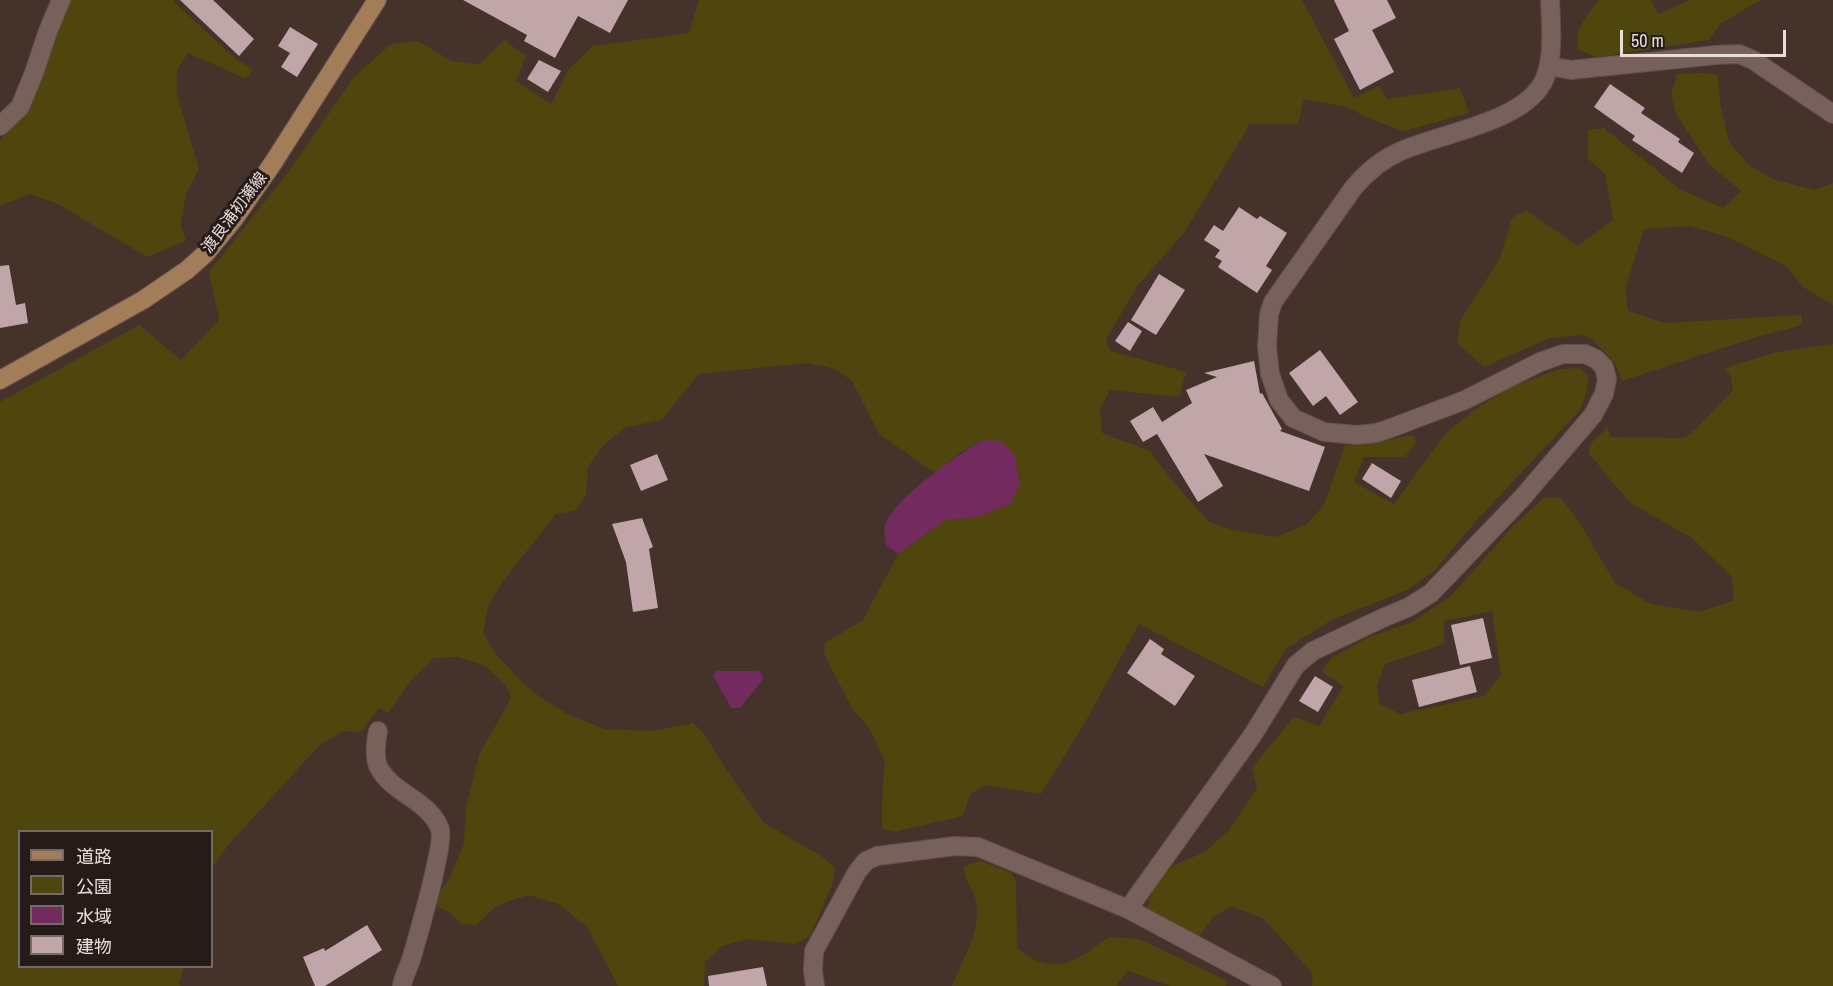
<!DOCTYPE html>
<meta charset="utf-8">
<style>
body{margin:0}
#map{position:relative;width:1833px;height:986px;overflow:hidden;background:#45322b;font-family:"Archivo Narrow","Noto Sans JP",sans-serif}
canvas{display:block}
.legend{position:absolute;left:18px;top:830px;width:195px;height:138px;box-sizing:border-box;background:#251c19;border:2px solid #746a66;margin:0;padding:8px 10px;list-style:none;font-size:18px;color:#ebdeda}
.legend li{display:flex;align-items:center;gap:12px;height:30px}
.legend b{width:30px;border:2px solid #746a66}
.scale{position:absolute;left:1620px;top:30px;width:166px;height:27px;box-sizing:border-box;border:3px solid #ebdeda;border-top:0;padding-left:8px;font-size:18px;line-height:21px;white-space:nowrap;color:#ebdeda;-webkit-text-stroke:4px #251c19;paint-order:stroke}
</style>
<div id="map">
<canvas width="1833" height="986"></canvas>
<ul class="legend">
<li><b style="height:8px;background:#a37d58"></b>道路</li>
<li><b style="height:16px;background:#4f460d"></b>公園</li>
<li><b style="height:16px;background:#732a5f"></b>水域</li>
<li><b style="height:16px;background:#c1a6a9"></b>建物</li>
</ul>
<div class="scale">50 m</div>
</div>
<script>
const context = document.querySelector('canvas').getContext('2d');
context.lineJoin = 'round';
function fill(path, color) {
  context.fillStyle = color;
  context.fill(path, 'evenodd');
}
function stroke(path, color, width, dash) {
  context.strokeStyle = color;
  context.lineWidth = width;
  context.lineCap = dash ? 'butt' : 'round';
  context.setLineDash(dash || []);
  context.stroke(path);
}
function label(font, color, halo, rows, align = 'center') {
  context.font = font + ' "Archivo Narrow","Noto Sans JP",sans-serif';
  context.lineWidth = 6;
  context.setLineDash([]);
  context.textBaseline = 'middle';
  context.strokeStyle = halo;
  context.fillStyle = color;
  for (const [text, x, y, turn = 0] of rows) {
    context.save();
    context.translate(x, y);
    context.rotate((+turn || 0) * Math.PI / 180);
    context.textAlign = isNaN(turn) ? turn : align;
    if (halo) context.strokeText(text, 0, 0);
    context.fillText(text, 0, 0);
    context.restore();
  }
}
fill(new Path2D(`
 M68,0H175L174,2L237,60L253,69L246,79L188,53L177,70V94L199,169L186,194L181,225L186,241L147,257L58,204L30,194L0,206V140L32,104L50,43Z
 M699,0H1302L1354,98L1379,86L1387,99L1460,88L1469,113L1403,131L1373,120L1346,107L1304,99L1298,124H1250L1184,233L1138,285L1105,341L1111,351L1186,372L1179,397L1110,390L1100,409L1102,433L1150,451L1171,479L1209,522L1230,529L1275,537L1306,525L1324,505L1345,445L1366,444L1414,435L1416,443L1405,457H1364L1354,482L1394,504L1446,433L1477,408L1513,386L1560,369L1579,368L1588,376L1587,391L1580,410L1477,520L1434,571L1407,590L1333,619L1286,649L1263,687L1139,624L1083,726L1041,794L985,785L970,795L963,816L893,832L882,828V797L885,762L870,729L853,710L824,654L825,643L863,620L898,554L945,520L977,517L983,440L960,453L935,473L879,434L852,381L835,369L807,363L699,374L661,420L624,428L601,448L588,467L586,495L575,511L556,514L504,580L489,604L483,633L496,654L526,686L543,699L569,715L605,729L652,731L693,723L703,732L726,769L763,822L824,858L835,868L832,885L810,936L794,944L749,939L722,946L705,962L704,986H618L587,927L559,904L528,895L498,905L476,925L462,924L452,914L437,906L441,890L448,881L464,844L466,807L479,755L511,698L506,685L484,665L458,657L434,658L412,679L388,713L379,708L361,732L343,731L319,746L230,843L212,867V832H20V966L184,967L179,984L181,986H0V402L139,325L181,360L219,320L209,272L289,171L354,77L391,44L417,41L452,61L480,64L504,40L526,56L516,81L551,104L569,69L593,46L689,33Z
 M1599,0H1651L1658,14L1690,0H1761L1721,23L1709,40L1597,57L1578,50L1577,32L1586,17Z
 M1703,73L1718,75L1720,104L1729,142L1749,165L1775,180L1815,190L1833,183V305L1803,287L1786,266L1725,236L1690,226L1644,229L1625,290L1628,311L1665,323L1801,315L1802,325L1756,337L1622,381L1615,363L1590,337L1579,335L1550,338L1484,367L1457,343L1460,321L1500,258L1512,218L1526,210L1578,246L1613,220L1605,174L1588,159V130L1604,128L1681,190L1723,208L1741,191L1709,164L1676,114L1671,94L1677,74Z
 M1833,344V986H1312L1313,974L1264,919L1232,906L1214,916L1199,937L1146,910L1154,884L1174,865L1205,852L1229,830L1257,788L1252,768L1294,717L1319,726L1344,686L1322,672L1331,658L1367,638L1412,622L1450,597L1512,527L1544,498L1560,497L1578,520L1615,583L1651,604L1699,612L1734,600L1732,577L1692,538L1632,504L1611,481L1589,453L1591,443L1608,427L1610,437L1685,438L1697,428L1733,390L1731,377L1724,368L1778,352ZM1492,611L1501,675L1484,696L1400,714L1380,704L1377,686L1385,664L1444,644V621Z
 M980,861L1012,873L1016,882L1017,948C1023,952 1030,958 1037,961C1067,972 1086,953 1109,937L1139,939L1228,981L1225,986H1170L1128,971L1117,984V986H952C962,960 982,930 976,901C973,887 964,883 964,866Z`), '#4f460d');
fill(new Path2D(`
 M983,440L1001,441L1014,454L1020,485L1010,504L977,517L945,520L898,554L886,545C885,539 884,531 885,526C891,500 959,454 983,440Z
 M717,671H759L764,678L740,708H731L713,675Z`), '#732a5f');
fill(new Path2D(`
 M180,0H213L254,39L239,56Z
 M463,0H628L610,33L578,16L555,58L524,41L527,35Z
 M1334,0H1387L1396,18L1372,30L1394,72L1360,90L1334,39L1349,31Z
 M290,27L318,44L297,77L281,67L290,53L278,46Z
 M539,60L561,71L548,92L527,79Z
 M1610,84L1645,108L1641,113L1680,139L1678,142L1694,153L1682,173L1632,140L1635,136L1594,107Z
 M1239,207L1257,219L1260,216L1287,233L1266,266L1272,270L1257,293L1218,267L1222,261L1215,257L1220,250L1204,240L1214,225L1223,231Z
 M9,265L16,305L25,303L28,323L0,328V266Z
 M1159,274L1185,290L1156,335L1131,320Z
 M1128,322L1142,331L1130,351L1115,341Z
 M1320,350L1358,402L1340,415L1326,396L1313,406L1289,373Z
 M1254,361L1260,394L1262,393L1282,429L1280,431L1325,447L1309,491L1204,454L1223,486L1198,502L1157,434L1143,442L1130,421L1153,407L1162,422L1192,403L1186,390L1217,377L1204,373Z
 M657,454L668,480L641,491L630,465Z
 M1372,463L1401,481L1391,498L1362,479Z
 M642,518L653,547L649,549L658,608L633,612L626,562L612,524Z
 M1483,618L1492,658L1460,665L1451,625Z
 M1150,639L1164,649L1161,654L1195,676L1175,706L1127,673Z
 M1470,666L1477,692L1419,707L1412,680Z
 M1315,676L1333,687L1318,712L1299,701Z
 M367,925L382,950L325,986H315L303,957L324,948L325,951Z
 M763,967L767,986H709L708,976Z`), '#c1a6a9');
const minor = new Path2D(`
 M1549,66L1571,70L1716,55L1739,54L1753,60L1833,114
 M0,126L20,107L34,73L48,31L61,0
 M378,731C376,741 374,759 379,768C393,794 429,800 440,829C445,843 417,940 411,960C408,969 403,977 402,986
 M815,986L813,971L814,951L857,872L866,861L877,856L955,846L978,847L1128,909
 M1272,986L1128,909L1252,736L1296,665L1313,651L1385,617L1409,607L1431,593L1522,498L1593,415L1604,394L1607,379L1604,367L1596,359L1585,354H1563L1540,362L1465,400L1391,428L1376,433L1357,435L1324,432L1293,418L1279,400L1270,374L1267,347L1269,314L1273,302L1354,187C1367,172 1382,159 1401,151C1441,133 1527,122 1545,78C1554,57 1551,23 1550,0`);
const major = new Path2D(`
 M0,380L143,300L187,270L206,253L234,219L273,163L377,0`);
stroke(minor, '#61504b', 20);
stroke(major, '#61504b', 20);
stroke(minor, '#78615a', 18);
stroke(major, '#a37d58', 18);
label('16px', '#ebdeda', '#251c19', [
 ["渡良浦初瀬線",235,213,-53]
]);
</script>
